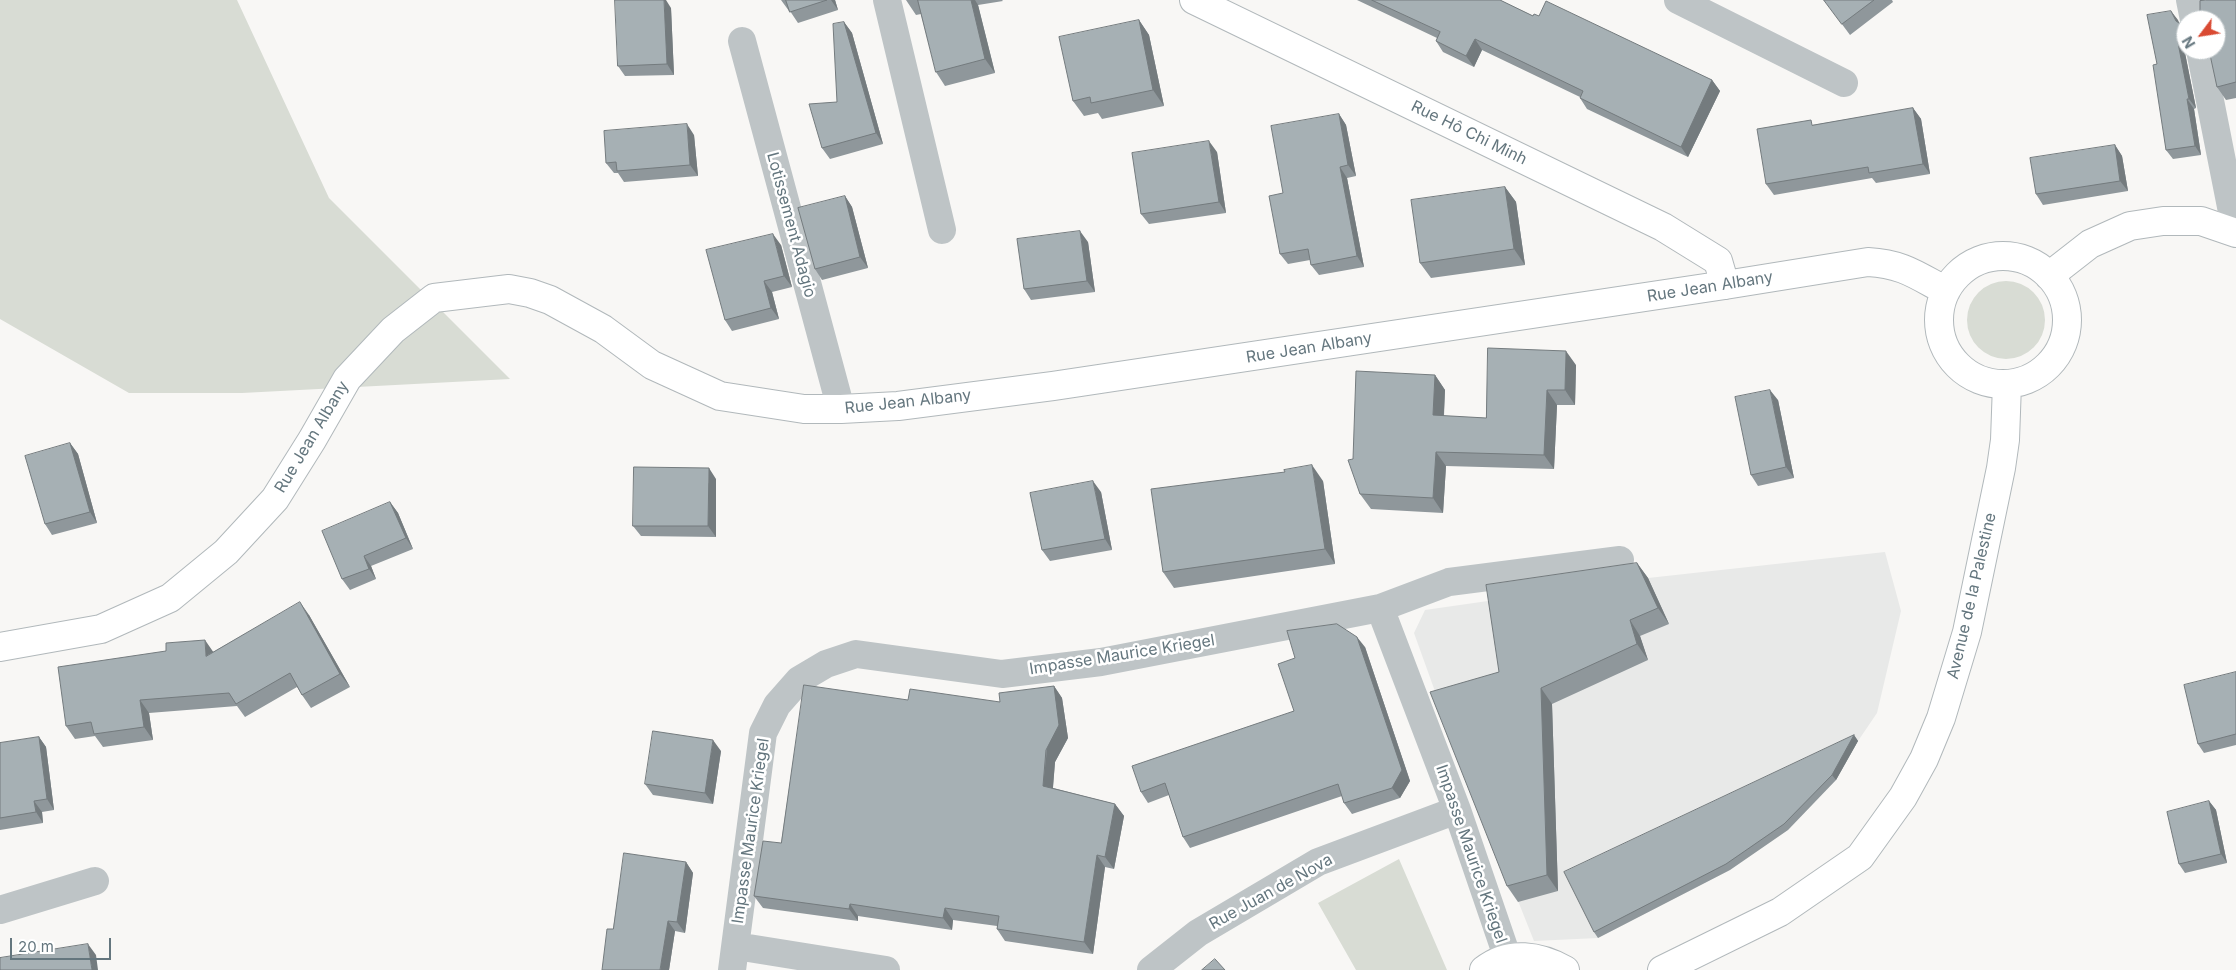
<!DOCTYPE html>
<meta charset="utf-8">
<style>
body{margin:0}
#map{position:relative;width:2236px;height:970px;overflow:hidden;background:#f8f7f5;font-family:Inter,sans-serif}
canvas{display:block}
.north{position:absolute;left:2176px;top:10px;width:50px;height:50px;box-sizing:border-box;background:#fff;border:1px solid #c1c8cb;border-radius:50%;rotate:239deg;font-size:14px;font-weight:700;line-height:20px;text-align:center;color:#64767e}
.north::after{content:'';display:block;margin:auto;width:18px;height:22px;background:#d94a33;clip-path:polygon(50% 0,100% 100%,50% 72%,0 100%)}
.scale{position:absolute;left:10px;top:938px;width:101px;height:22px;box-sizing:border-box;border:2px solid #64767e;border-top:0;padding-left:6px;font-size:15px;line-height:18px;white-space:nowrap;color:#64767e;-webkit-text-stroke:4px #fff;paint-order:stroke}
</style>
<div id="map">
<canvas width="2236" height="970"></canvas>
<div class="north">N</div>
<div class="scale">20 m</div>
</div>
<script>
const context = document.querySelector('canvas').getContext('2d');
context.lineJoin = 'round';
function fill(path, color) {
  context.fillStyle = color;
  context.fill(path, 'evenodd');
}
function stroke(path, color, width, dash) {
  context.strokeStyle = color;
  context.lineWidth = width;
  context.lineCap = dash ? 'butt' : 'round';
  context.setLineDash(dash || []);
  context.stroke(path);
}
function label(font, color, halo, rows, align = 'center') {
  context.font = font + ' Inter,sans-serif';
  context.lineWidth = 5;
  context.setLineDash([]);
  context.textBaseline = 'middle';
  context.strokeStyle = halo;
  context.fillStyle = color;
  for (const [text, x, y, turn = 0] of rows) {
    context.save();
    context.translate(x, y);
    context.rotate((+turn || 0) * Math.PI / 180);
    context.textAlign = isNaN(turn) ? turn : align;
    if (halo) context.strokeText(text, 0, 0);
    context.fillText(text, 0, 0);
    context.restore();
  }
}
fill(new Path2D(`
 M1885,552L1901,611L1877,713L1858,741L1836,780L1788,830L1730,870L1598,938L1534,941L1441,708L1414,633L1425,610L1648,578Z`), '#e8e9e8');
fill(new Path2D(`
 M0,0H237L329,198L510,379L242,393H129L0,319Z
 M1967 320a39 39 0 1 1 78 0a39 39 0 1 1-78 0Z
 M1399,859L1447,970H1356L1318,903Z`), '#d8dcd4');
const secondary = new Path2D(`
 M1194,0L1663,227L1718,261L1725,285
 M1939 320a64 64 0 1 1 128 0a64 64 0 1 1-128 0Z
 M2049,276L2090,244L2130,226L2163,221H2201L2236,233
 M0,647L101,629L170,598L226,552L275,499L312,440L347,379L393,330L434,298L509,289L530,293L550,300L603,329L652,365L720,396L804,409H841L898,406L1053,386L1725,285L1868,262C1903,264 1916,275 1946,291
 M1484,970C1509,950 1540,956 1565,970
 M1662,970L1780,912L1860,857L1903,797L1924,759L1941,718L1967,632L2001,468L2005,440L2007,384`);
stroke(secondary, '#b1b8bb', 30);
stroke(new Path2D(`
 M887,0L942,230
 M1678,0L1844,83
 M2190,0L2194,20
 M742,41L841,409
 M2200,50L2236,232
 M1380,608L1457,810L1508,959
 M0,910L95,881
 M736,946L886,970
 M732,970L763,733L777,705L799,680L826,664L856,654L1002,674L1101,662L1380,608L1449,582L1620,560
 M1151,970L1198,933L1318,862L1457,810`), '#bec4c6', 28);
stroke(secondary, '#fff', 28);
fill(new Path2D(`
 M781,0H835L838,10L798,23L790,11H789Z
 M906,0H1002L1003,1L978,5L995,73L945,86L936,72L921,14L916,15Z
 M1357,0H1500L1533,16H1539L1712,80L1720,91L1688,157L1587,109L1580,98V97L1482,50L1474,67L1443,52L1436,41L1437,38Z
 M1824,0H1892L1893,2L1850,35Z
 M2236,0V98L2226,100L2217,87L2216,20L2196,19L2200,13Z
 M671,8L674,75L625,76L618,66Z
 M2171,11L2180,24L2182,25L2186,26V44L2185,53L2196,108L2194,109L2201,155L2173,159L2166,150L2157,64Z
 M1139,20L1149,35L1164,106L1102,119L1098,113L1084,116L1073,101Z
 M844,22L852,33L883,144L830,159L822,148L837,102Z
 M1913,108L1921,119L1930,174L1876,183L1872,178L1774,195L1766,184L1815,125Z
 M1339,114L1346,125L1356,176L1347,178L1364,267L1319,275L1311,265L1310,260L1288,264L1280,254L1283,193Z
 M694,135L698,176L624,182L618,173H614L606,163Z
 M2115,145L2122,156L2128,191L2043,205L2036,194Z
 M1217,152L1226,213L1149,224L1141,214Z
 M1505,187L1516,202L1525,265L1431,278L1420,263Z
 M845,196L852,207L868,268L822,280L815,269Z
 M1088,242L1095,292L1031,300L1024,289Z
 M781,245L792,287L772,292L779,319L732,331L725,320Z
 M1576,365L1575,405H1557L1554,469L1446,466L1443,513L1371,509L1360,494L1353,459L1435,375L1445,390L1444,416L1486,418Z
 M1778,400L1794,478L1758,486L1751,475Z
 M70,443L78,454L97,523L52,535L45,524Z
 M716,479V537L641,536L633,526Z
 M1323,481L1335,564L1174,588L1163,572Z
 M1101,492L1112,550L1050,561L1042,550Z
 M390,502L398,513L413,549L371,566L376,579L350,590L342,579Z
 M1637,563L1648,578L1669,624L1640,636L1648,660L1552,704L1558,891L1518,902L1507,886L1499,672Z
 M309,615L350,687L311,708L302,695L297,687L245,717L237,706L149,713L153,740L103,747L95,736L75,739L66,726L213,652Z
 M1365,647L1410,781L1400,798L1352,814L1344,803L1342,796L1190,848L1183,837L1169,795L1148,803L1141,792L1294,711Z
 M2236,672V745L2204,753L2198,744Z
 M1054,686L1062,698L1068,738L1055,762L1053,788L1115,804L1124,816L1114,869L1105,867L1093,954L1005,941L997,929V926L953,920L952,930L858,916V921L763,908L754,896L781,843L908,700L1000,702Z
 M1854,735L1858,741L1836,780L1788,830L1730,870L1598,938L1594,932Z
 M39,737L46,747L54,810L42,812L43,823L0,830V743Z
 M721,751L713,804L653,795L645,784Z
 M2209,801L2216,810L2227,863L2185,873L2179,864Z
 M686,862L693,873L685,933L675,931L669,970L613,929Z`), '#8f979b');
fill(new Path2D(`
 M664,0H666L671,8L674,75L667,64Z
 M831,0H835L838,10Z
 M971,0H975L978,5L995,73L985,59Z
 M2171,11L2178,20L2182,30L2183,29L2186,34V44L2185,53L2196,108L2189,99L2178,43L2176,21Z
 M1139,20L1149,35L1164,106L1153,90Z
 M844,22L852,33L883,144L876,133Z
 M1475,39L1482,50L1474,67L1466,56Z
 M1712,80L1720,91L1688,157L1681,147Z
 M2187,99L2194,109L2201,155L2195,146Z
 M1913,108L1921,119L1930,174L1923,164Z
 M1339,114L1346,125L1356,176L1348,165Z
 M687,124L694,135L698,176L690,165Z
 M1209,141L1217,152L1226,213L1219,202Z
 M2115,145L2122,156L2128,191L2120,181Z
 M1340,167L1347,178L1364,267L1357,256Z
 M1505,187L1516,202L1525,265L1514,249Z
 M845,196L852,207L868,268L860,257Z
 M1080,231L1088,242L1095,292L1087,281Z
 M773,234L781,245L792,287L784,276Z
 M764,281L772,292L779,319L771,308Z
 M1566,351L1576,365L1575,405L1565,390Z
 M1435,375L1445,390L1443,430L1433,415Z
 M1547,390L1557,405L1554,469L1544,455Z
 M1770,390L1778,400L1794,478L1786,467Z
 M70,443L78,454L97,523L90,512Z
 M1436,452L1446,466L1443,513L1433,498Z
 M1312,465L1323,481L1335,564L1325,549Z
 M709,468L716,479V537L708,526Z
 M1093,481L1101,492L1112,550L1105,539Z
 M390,502L398,513L413,549L406,538Z
 M364,556L371,566L376,579L369,569Z
 M1637,563L1648,578L1669,624L1658,608Z
 M300,602L309,615L350,687L340,674Z
 M1630,620L1640,636L1648,660L1637,644Z
 M1357,637L1365,647L1410,781L1400,798L1392,788Z
 M205,640L214,653L206,656Z
 M1054,686L1062,698L1068,738L1055,762L1052,798L1043,786Z
 M1541,688L1552,704L1558,891L1547,875Z
 M140,700L149,713L153,740L144,727Z
 M1854,735L1858,741L1836,780L1832,775Z
 M39,737L46,747L54,810L47,799Z
 M713,740L721,751L713,804L705,793Z
 M34,801L42,812L43,823L36,812Z
 M2209,801L2216,810L2227,863L2221,854Z
 M1115,804L1124,816L1114,869L1105,857Z
 M1097,855L1105,867L1093,954L1084,942Z
 M686,862L693,873L685,933L677,922Z
 M850,904L858,916V921L849,909Z
 M945,908L953,920L952,930L943,918Z
 M668,921L675,931L669,970H660Z
 M88,944L96,955L98,970H92Z`), '#747b7e');
const building = new Path2D(`
 M615,0H664L667,64L618,66Z
 M786,0H827L790,12Z
 M918,0H971L985,59L936,72Z
 M1372,0H1500L1533,16L1534,14L1539,16L1546,1L1712,80L1681,147L1580,98L1583,91L1475,39L1466,56L1436,41L1440,32Z
 M1824,0H1874L1842,24Z
 M2206,0H2236V82L2217,87L2209,50H2216V20H2193L2196,19L2200,13V1Z
 M2171,11L2176,21L2182,25L2186,26V28L2183,29L2179,35L2178,43L2189,99H2187L2195,146L2166,150L2153,65L2157,64L2147,15Z
 M1139,20L1153,90L1091,103L1090,97L1073,101L1059,37Z
 M844,22L876,133L822,148L809,104L837,102L833,24Z
 M1913,108L1923,164L1869,173L1868,167L1766,184L1757,129L1811,120L1812,125Z
 M1339,114L1348,165L1340,167L1357,256L1311,265L1308,249L1280,254L1269,196L1283,193L1271,126Z
 M687,124L690,165L617,171L616,162L606,163L604,131Z
 M1209,141L1219,202L1141,214L1132,153Z
 M2115,145L2120,181L2036,194L2030,158Z
 M1505,187L1514,249L1420,263L1411,200Z
 M845,196L860,257L815,269L798,208Z
 M1080,231L1087,281L1024,289L1017,239Z
 M773,234L784,276L764,281L771,308L725,320L706,250Z
 M1488,348L1566,351L1565,390H1547L1544,455L1436,452L1433,498L1360,494L1348,460L1353,459L1356,371L1435,375L1433,415L1486,418Z
 M1770,390L1786,467L1751,475L1735,397Z
 M70,443L90,512L45,524L25,456Z
 M1312,465L1325,549L1163,572L1151,489L1285,472L1284,470Z
 M634,467L709,468L708,526H633Z
 M1093,481L1105,539L1042,550L1030,493Z
 M390,502L406,538L364,556L369,569L342,579L322,531Z
 M1637,563L1658,608L1630,620L1637,644L1541,688L1547,875L1507,886L1430,692L1499,672L1486,585Z
 M300,602L340,674L302,695L290,673L236,704L229,693L140,700L144,727L94,734L91,722L66,726L58,667L166,651V643L205,640L206,656Z
 M1337,624L1357,637L1402,770L1392,788L1344,803L1338,784L1183,837L1165,783L1141,792L1132,766L1294,711L1278,664L1295,658L1287,631Z
 M2236,672V734L2198,744L2184,685Z
 M804,685L908,700L910,689L1000,702L999,693L1054,686L1059,725L1046,750L1043,786L1115,804L1105,857L1097,855L1084,942L997,929L999,916L945,908L943,918L850,904L849,909L754,896L763,841L781,843Z
 M653,731L713,740L705,793L645,784Z
 M1854,735L1832,775L1784,824L1726,864L1594,932L1564,872Z
 M39,737L47,799L34,801L36,812L0,818V743Z
 M2209,801L2221,854L2179,864L2167,812Z
 M624,853L686,862L677,922L668,921L660,970H602L607,929H613Z
 M88,944L92,970H0V958Z
 M1215,959L1225,970H1202Z`);
fill(building, '#a6b0b4');
stroke(building, '#747b7e', 1);
label('16px', '#64767e', '#fff', [
 ["Rue Hô Chi Minh",1469,133,26],
 ["Lotissement Adagio",791,225,75],
 ["Rue Jean Albany",1710,287,-9],
 ["Rue Jean Albany",1309,348,-9],
 ["Rue Jean Albany",908,402,-6],
 ["Rue Jean Albany",312,437,-59],
 ["Avenue de la Palestine",1972,596,-77],
 ["Impasse Maurice Kriegel",1122,655,-9],
 ["Impasse Maurice Kriegel",751,831,-82],
 ["Impasse Maurice Kriegel",1471,854,71],
 ["Rue Juan de Nova",1271,892,-29]
]);
</script>
